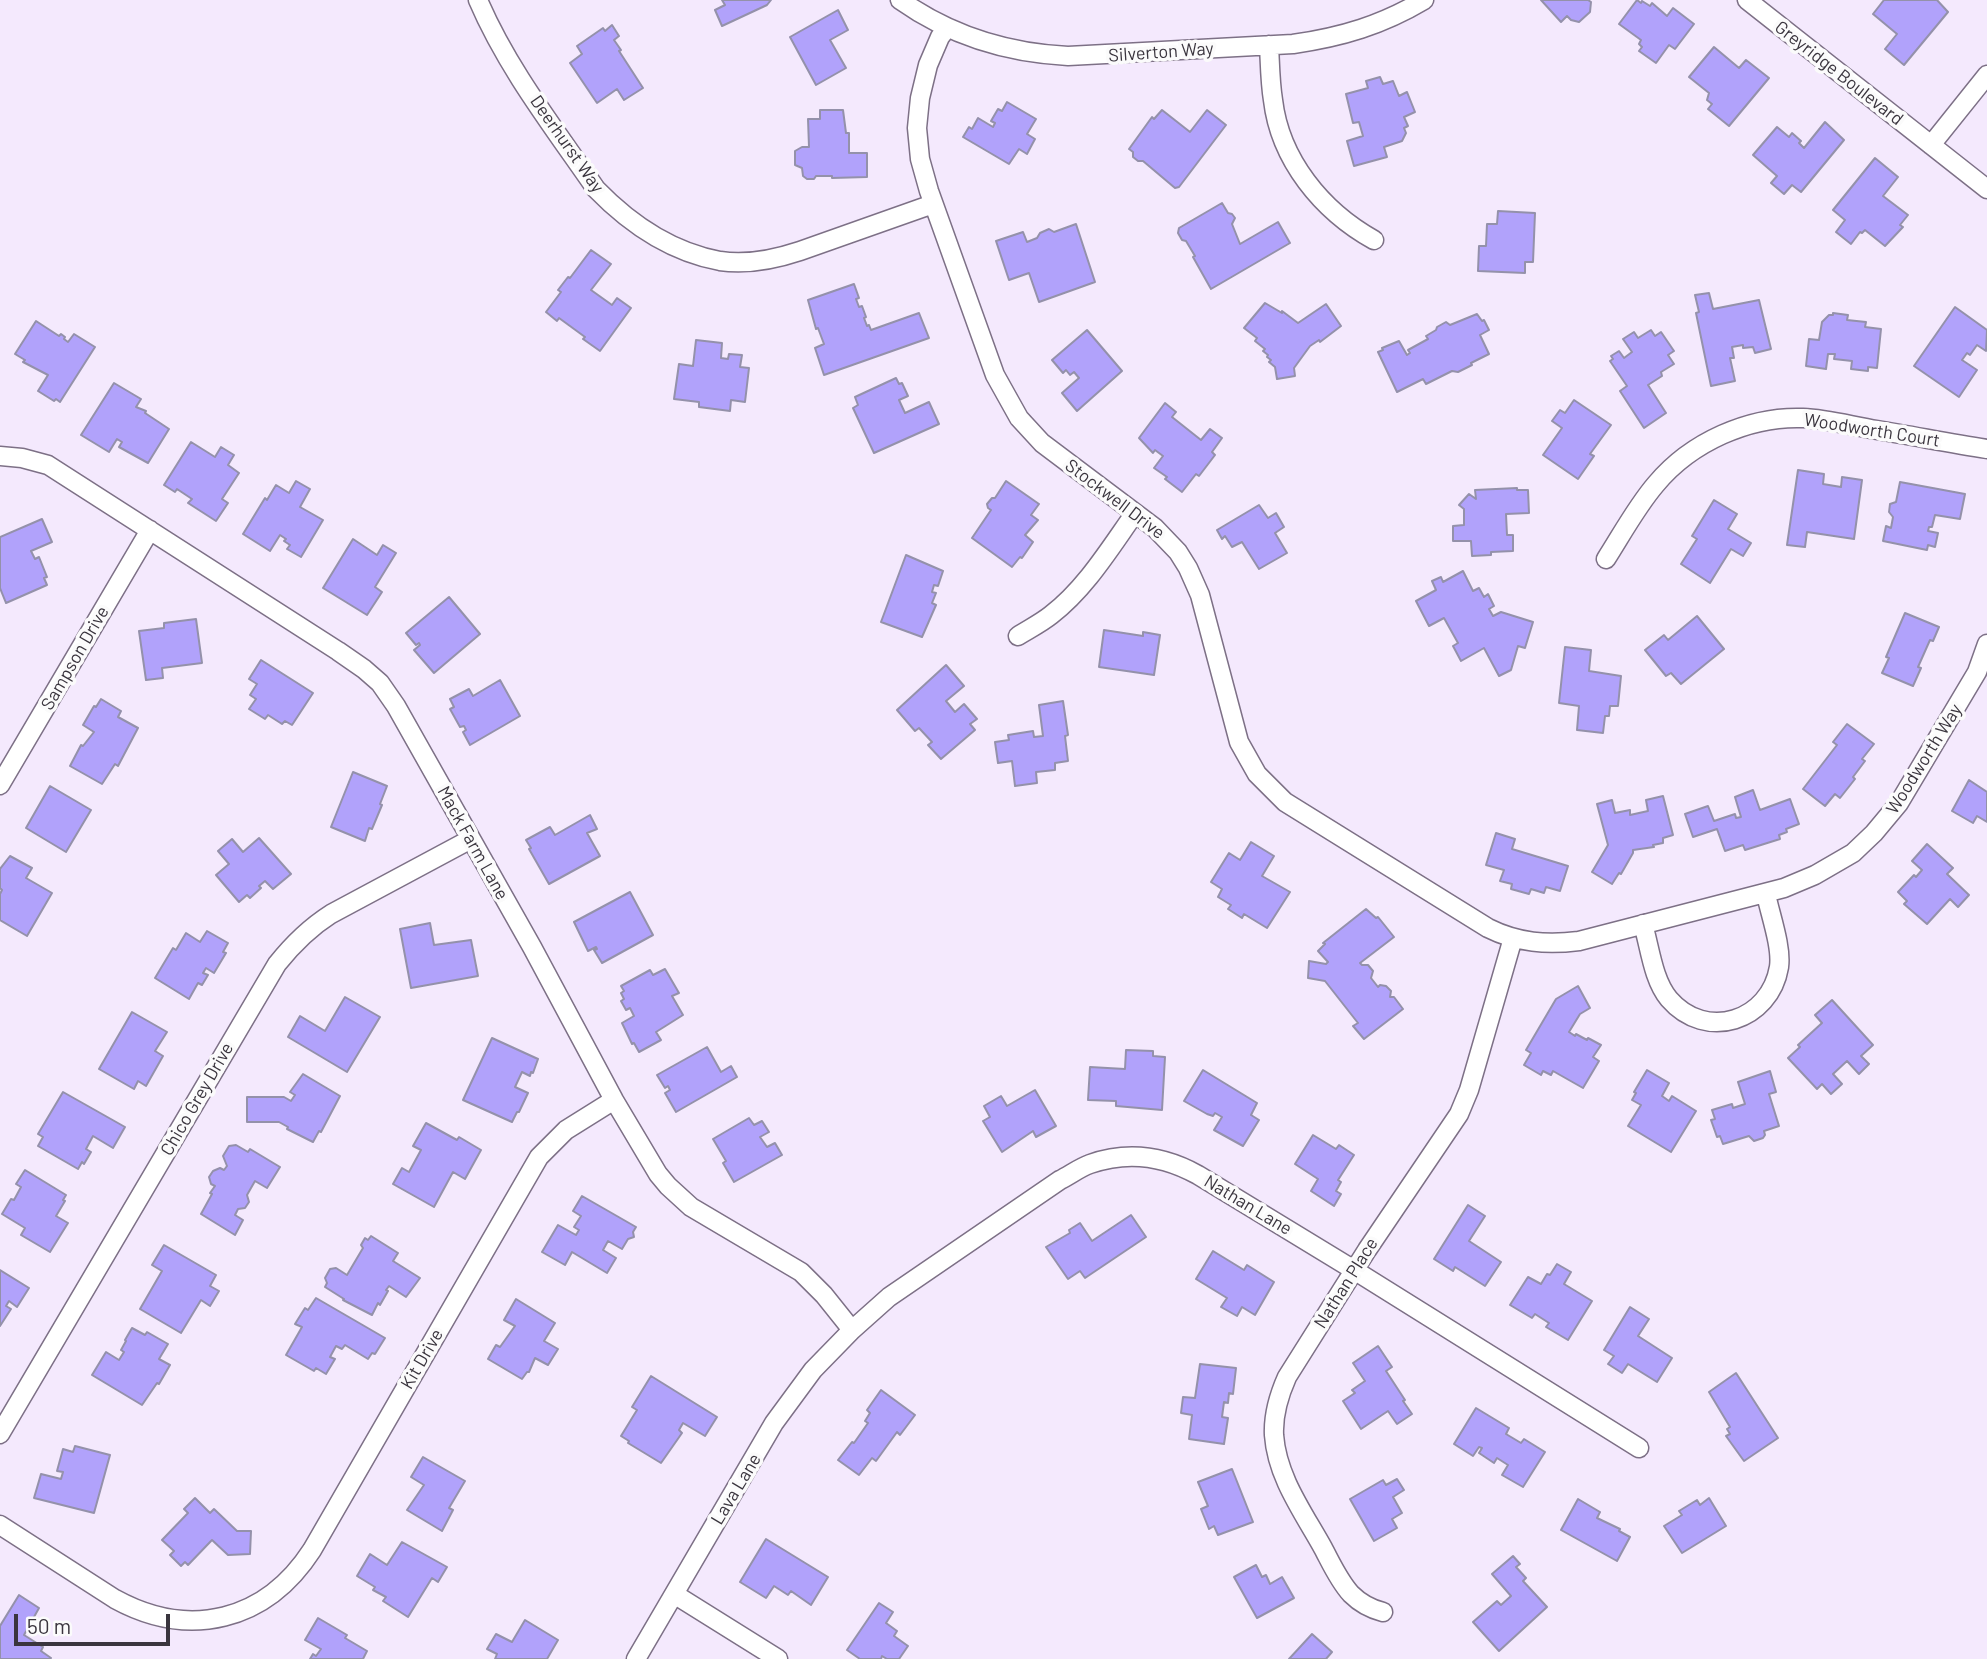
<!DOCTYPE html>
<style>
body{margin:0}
#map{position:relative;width:1987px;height:1659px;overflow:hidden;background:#f4e9fd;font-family:Barlow,sans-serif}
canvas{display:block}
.scale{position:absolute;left:14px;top:1614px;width:156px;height:32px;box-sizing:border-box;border:4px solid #3a353e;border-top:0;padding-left:9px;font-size:21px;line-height:24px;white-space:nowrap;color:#3a353e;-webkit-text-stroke:5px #fbfbfb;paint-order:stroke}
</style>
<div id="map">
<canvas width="1987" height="1659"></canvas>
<div class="scale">50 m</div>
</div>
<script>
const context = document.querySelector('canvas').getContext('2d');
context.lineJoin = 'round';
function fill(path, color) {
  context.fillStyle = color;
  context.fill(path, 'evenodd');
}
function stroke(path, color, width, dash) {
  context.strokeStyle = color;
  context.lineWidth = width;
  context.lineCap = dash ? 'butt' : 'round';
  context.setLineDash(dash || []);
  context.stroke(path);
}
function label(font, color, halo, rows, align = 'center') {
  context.font = font + ' Barlow,sans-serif';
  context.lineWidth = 7;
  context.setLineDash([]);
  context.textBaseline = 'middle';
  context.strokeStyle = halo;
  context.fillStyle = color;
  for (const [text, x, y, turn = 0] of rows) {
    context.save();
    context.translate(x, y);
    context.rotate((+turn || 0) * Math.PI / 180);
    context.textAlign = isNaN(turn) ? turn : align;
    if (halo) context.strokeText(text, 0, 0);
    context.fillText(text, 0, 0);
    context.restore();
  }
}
const building = new Path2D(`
 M722,0H771L767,5L722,26L715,10L725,5Z
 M1541,0H1588L1591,2L1590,12L1579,22L1571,20L1567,16L1561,22Z
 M1637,0L1641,3L1642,1L1650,6L1652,3L1667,16L1673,8L1694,24L1675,49L1669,45L1656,63L1639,51L1642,47L1639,44L1641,40L1619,24Z
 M1884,0H1937L1948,12L1904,65L1885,49L1897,34L1873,14Z
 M838,10L848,30L830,40L846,68L816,85L790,37Z
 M612,25L619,36L614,40L621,50L619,51L643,88L624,100L617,89L597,103L570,63L582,54L577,46L603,28L605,31Z
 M1714,47L1739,68L1746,60L1769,78L1729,126L1708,109L1712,104L1707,100L1709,93L1689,77Z
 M1380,77L1383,84L1393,81L1399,96L1407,92L1415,112L1404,117L1408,126L1404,128L1406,133L1402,141L1384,147L1387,157L1354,166L1347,141L1363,136L1359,122L1353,123L1346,94L1368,88L1366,81Z
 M1007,102L1036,119L1027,134L1035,139L1027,154L1019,149L1009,164L963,137L969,127L972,129L978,118L993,127L995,123L991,121L998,109L1002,111Z
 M820,110H843L846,133H849V153H867V177L832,178V176H816L814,179H807L803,176L802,168L795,165V151L802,147H809L808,119H820Z
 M1162,110L1190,132L1207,110L1226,125L1179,187L1175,188L1143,161H1138L1133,157V152L1129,149L1152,117L1154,119Z
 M1825,122L1844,140L1801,192L1792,185L1784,194L1771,183L1777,176L1753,155L1777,127L1789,137L1792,133L1801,141L1799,143L1804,148Z
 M1875,158L1898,177L1883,196L1908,215L1900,225L1903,227L1885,246L1865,230L1862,233L1860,232L1851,244L1836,232L1845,220L1833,210Z
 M1222,203L1228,213L1232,214L1235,218L1232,224L1240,244L1278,222L1290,243L1211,289L1193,257L1195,256L1186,241L1182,240L1178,233L1179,228Z
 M1498,211L1535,213L1533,262H1525V273L1478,271L1479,246H1486L1487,224H1497Z
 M1076,224L1095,282L1039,302L1029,273L1009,280L996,241L1023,232L1027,242L1037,238L1040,233L1049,229L1054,232Z
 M591,250L611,264L591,290L612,305L617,298L631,308L600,351L583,339L585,337L559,318L557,321L546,312L561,292L558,290L568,277L570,278Z
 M854,284L859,298L856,299L859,307L862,306L866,317L864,318L867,326L869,325L871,330L919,313L929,338L824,375L815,348L824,344L818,328L816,329L808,300Z
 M1709,293L1713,309L1759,300L1771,349L1755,353L1753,347L1743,348V345L1732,347L1734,358H1730L1735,381L1711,386L1696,313L1699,312L1695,295Z
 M1265,303L1282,313V311L1298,323L1326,304L1341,326L1320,342L1319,340L1310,346L1294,368L1295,376L1277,379L1275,367L1269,362L1271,360L1267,357L1268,355L1263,351L1265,349L1255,341L1257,338L1244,328Z
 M1955,307L1987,330L1986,351L1977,345L1970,355L1967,353L1962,360L1977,370L1959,397L1914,366Z
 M1833,313L1848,315L1847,320L1866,322L1865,327L1881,329L1877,368L1868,367V371L1851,369L1852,361L1834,359L1835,354H1828L1826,369L1806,366L1809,339L1819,340L1822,322L1829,315H1833Z
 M1477,314L1482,321L1484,320L1489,330L1480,335L1489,354L1471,363L1472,365L1458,372L1452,371L1426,384L1423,379L1397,392L1378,352L1383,350L1382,348L1399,341L1407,355L1410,353L1408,350L1428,339L1426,336L1436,330L1437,327L1446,322L1450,325Z
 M36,321L59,336L61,334L65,337L64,339L68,342L74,334L95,347L60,402L56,399L54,401L38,391L48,375L23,362L25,360L15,354Z
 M1087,330L1122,371L1077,411L1062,393L1079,378L1074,372L1070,375L1066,370L1063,373L1052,360Z
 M1651,330L1655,336L1661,332L1674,351L1668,355L1674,364L1661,372L1662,376L1648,385L1666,413L1644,428L1620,391L1627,386L1610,361L1613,359L1611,356L1619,351L1624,358L1632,352L1623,339L1634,332L1638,338Z
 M696,340L722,343L721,358L728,359L729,354L742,355L740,367L749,368L745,402L731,400L730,411L699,407V402L674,399L679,364L693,366Z
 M896,378L899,384L902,383L908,396L899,400L905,413L929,402L939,424L874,453L853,408L858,405L855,397Z
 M114,383L141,399L136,407L146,411L145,413L169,429L148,463L119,447L122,442L117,439L109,452L81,435Z
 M1574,400L1611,425L1590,454L1594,456L1578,479L1543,455L1562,428L1552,421L1560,410L1565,413Z
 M1165,403L1176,412L1172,417L1201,440L1210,429L1222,438L1212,452L1215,455L1199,476L1196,474L1182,492L1165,479L1167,477L1154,468L1163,456L1155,450L1153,453L1139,438Z
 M191,442L215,457L221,447L234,455L228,465L239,473L222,499L228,503L216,521L188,503L192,499L177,489L175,492L164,485Z
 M1798,470L1824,474L1823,484L1841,487L1842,477L1862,480L1854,539L1807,532L1805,547L1787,545Z
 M296,481L310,489L300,507L323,520L301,557L287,549L290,545L284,541L286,539L280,535L270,551L243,534L265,498L267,500L276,485L289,493Z
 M1006,481L1039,504L1031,515L1038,520L1025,535L1033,542L1022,558L1020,557L1012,567L972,538L991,510L988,508L987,504L992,498H995Z
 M1900,482L1965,494L1960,519L1935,515L1932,527H1929L1928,531L1938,533L1935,547L1928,545L1927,550L1883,541L1886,526L1891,528L1893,517L1889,512L1890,504L1896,502Z
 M1517,488V490H1528L1529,513L1506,514L1507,535H1513V551L1491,552V555L1472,556L1471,541H1453V526L1464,525V509L1459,505L1469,494L1476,499L1475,490Z
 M1714,500L1737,514L1728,529L1751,543L1743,556L1731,549L1710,583L1681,564L1697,539L1692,536Z
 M1259,505L1268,518L1276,513L1284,527L1275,533L1287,553L1259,569L1242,542L1232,547L1225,536L1222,539L1217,530Z
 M42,519L52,542L31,551L35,559L39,557L47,577L44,578L47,585L6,603L0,588V537Z
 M353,539L377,555L383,545L396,553L375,587L382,592L367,615L323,588Z
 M906,555L943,571L938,586L934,585L932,592L936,593L932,603L936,605L922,637L881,622Z
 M1463,571L1473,591L1479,588L1484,597L1488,594L1494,606L1489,609L1493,616L1501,612L1533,622L1525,648L1518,646L1511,670L1499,676L1484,648L1461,661L1453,646L1458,643L1444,618L1429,626L1416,601L1436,590L1432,581L1441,577L1443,582Z
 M449,597L480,634L434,673L414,650L420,645L419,643L416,645L406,633Z
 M1905,613L1939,627L1933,641L1930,640L1918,667L1921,668L1913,686L1882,673L1889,658L1886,657Z
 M1697,616L1724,649L1681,684L1671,673L1666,676L1645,650L1664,635L1668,640Z
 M196,619L202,663L162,668L163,678L146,680L139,631L164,628V623Z
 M1104,630L1143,636V632L1160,635L1154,675L1099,667Z
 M1565,647L1591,650L1589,671L1621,676L1618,706H1610L1609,716H1605L1603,733L1577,730L1579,706L1559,703Z
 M261,660L313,693L292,725L285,721L282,724L268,715L265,719L249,709L256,699L250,695L257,684L249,679Z
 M946,665L964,686L946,701L955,712L964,704L977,719L970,724L975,730L941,759L928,745L932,742L919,728L915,731L897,710Z
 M500,680L520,716L470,745L463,732L466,730L464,726L460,727L450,709L454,707L450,699L469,689L473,696Z
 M101,699L121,711L118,717L138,728L118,766L115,764L102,784L70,766L81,745L83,746L94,732L83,725L94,706L96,707Z
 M1063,701L1068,735L1065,736L1068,761L1055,763V770L1036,772L1037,783L1015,786L1012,761L998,763L995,742L1009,740L1008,735L1033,731L1034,737L1043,736L1039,705Z
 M1847,724L1874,744L1862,759L1865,761L1853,777L1855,779L1840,798L1835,794L1825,806L1803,789L1837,745L1833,742Z
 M353,772L387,786L380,804L382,805L372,829L369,828L365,841L331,827Z
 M1969,780L1987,792V822L1977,816L1973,823L1952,811Z
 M50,786L91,810L66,852L26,828Z
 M1753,790L1760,810L1790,799L1799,824L1786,829L1787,832L1779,835L1780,839L1745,850L1743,845L1725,851L1717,829L1693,837L1685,814L1708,806L1714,821L1735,814L1736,818L1741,817L1735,797Z
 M1663,796L1673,835L1663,838V843L1653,845L1654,847L1633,850V853L1621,874L1619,873L1612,884L1592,872L1608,845L1597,804L1612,800L1615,813L1630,810V815L1648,811L1646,800Z
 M590,815L597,829L587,833L600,856L549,884L529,849L531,848L526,840L550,827L555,835Z
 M1496,833L1515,839L1512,849L1568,866L1560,891L1546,887L1544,893L1531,889L1529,894L1511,889L1512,884L1500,881L1504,870L1486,865Z
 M259,838L291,874L273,889L265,881L259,886L261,888L250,898L247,895L239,902L216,875L229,864L218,851L232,839L243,852Z
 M1251,842L1274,856L1262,876L1290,892L1267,928L1244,914L1242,918L1228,909L1231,905L1218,897L1222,889L1211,882L1229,853L1240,860Z
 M1927,844L1953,868L1947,874L1969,895L1958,907L1950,899L1927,924L1904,904L1907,901L1898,892L1914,875L1916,877L1922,870L1912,861Z
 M10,856L32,868L26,878L52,893L27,936L0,920V894L2,890L0,888V869Z
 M630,892L653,935L602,963L594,950L597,949L596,947L588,951L574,922Z
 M1366,909L1376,918L1378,917L1394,937L1360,963L1362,965H1368L1373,971L1371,978L1378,987L1380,985L1386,986L1391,991L1390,997H1394L1403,1009L1364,1039L1353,1026L1358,1023L1325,981L1308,978L1309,961L1326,964L1328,962L1318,951L1325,944L1323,943Z
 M430,923L434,945L471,940L478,976L411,988L400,929Z
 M207,931L228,943L223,952L226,953L214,973L206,968L203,973L208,975L202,985L198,983L189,999L155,978L173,948L176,950L186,933L200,942Z
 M665,969L679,993L672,996L683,1015L656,1032L661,1040L639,1052L634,1043L632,1044L622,1023L634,1016L630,1008L626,1010L621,1001L624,999L621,993L624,991L621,986L650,970L653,975Z
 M1578,986L1590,1008L1580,1014L1569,1032L1575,1036L1576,1034L1587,1040L1588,1038L1601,1045L1593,1057L1599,1061L1583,1088L1553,1071L1551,1075L1543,1071L1541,1075L1524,1065L1531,1053L1526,1050L1556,999Z
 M345,997L380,1017L347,1072L288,1037L300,1016L325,1031Z
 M1832,1000L1873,1045L1861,1056L1869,1064L1859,1074L1847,1061L1833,1074L1842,1084L1831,1094L1822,1084L1817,1089L1788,1058L1800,1047L1798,1045L1822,1023L1815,1015Z
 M132,1012L167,1032L155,1051L163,1056L146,1086L138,1081L134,1089L99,1069Z
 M492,1038L538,1059L533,1073L531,1072L530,1076L522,1072L515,1087L528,1093L519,1112H517L512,1122L463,1100Z
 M707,1047L721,1072L731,1066L737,1077L676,1112L665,1093L670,1090L668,1086L665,1088L657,1075Z
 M1126,1050L1153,1051V1056L1165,1057L1162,1110L1116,1106V1101L1088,1100L1090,1067L1125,1069Z
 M1203,1070L1257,1103L1251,1115L1259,1120L1243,1146L1214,1130L1222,1117L1215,1113L1213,1116L1207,1114L1184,1101Z
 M1647,1070L1669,1083L1662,1096L1669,1101L1672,1096L1696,1111L1671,1152L1628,1126L1641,1105L1632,1100L1636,1093L1634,1092Z
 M1770,1071L1776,1092L1769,1094L1779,1126L1764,1131L1765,1135L1763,1138L1754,1141L1749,1136L1723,1144L1720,1136L1717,1137L1711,1120L1715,1119L1712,1110L1732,1104L1733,1108L1745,1104L1738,1082Z
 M303,1074L340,1096L321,1132L319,1131L313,1142L287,1129L288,1127L279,1122H247V1097H284L291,1101L295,1095L290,1092Z
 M1035,1090L1056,1126L1036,1137L1033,1131L1002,1152L983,1121L990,1117L984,1106L1001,1096L1007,1106Z
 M63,1092L125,1127L113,1148L93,1136L86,1149L91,1152L84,1164L82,1162L78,1169L38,1146L43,1137L38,1134Z
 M749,1118L754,1125L762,1121L769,1132L760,1137L767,1147L775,1143L782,1155L734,1182L723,1163L726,1161L713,1139Z
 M426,1123L457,1140L459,1137L481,1150L465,1179L453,1172L434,1207L393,1184L402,1168L409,1172L421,1150L413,1146Z
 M1313,1135L1336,1149L1339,1145L1354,1155L1338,1180L1341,1182L1336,1191L1341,1194L1334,1206L1311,1191L1318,1179L1295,1164Z
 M236,1145L248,1152L250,1149L280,1167L267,1188L255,1181L247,1195L249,1202L245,1208L238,1209L235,1215L243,1220L235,1235L201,1214L212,1194L210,1193L215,1186L211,1184L209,1177L213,1171L220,1168L224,1170L227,1166L223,1156L229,1146Z
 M25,1170L66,1195L63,1200L65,1201L56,1216L68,1223L50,1252L21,1235L25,1228L2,1214L11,1199L14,1200L21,1187L16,1184Z
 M582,1196L636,1227L633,1232L634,1237L628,1239L622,1249L608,1241L603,1250L616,1258L607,1273L572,1252L565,1265L542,1252L558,1225L576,1235L579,1230L574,1227L581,1216L573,1211Z
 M1468,1205L1485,1216L1469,1241L1501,1262L1485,1286L1455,1267L1453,1271L1434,1259Z
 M1131,1215L1146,1237L1085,1278L1080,1271L1068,1279L1046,1247L1070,1233L1069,1230L1080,1223L1092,1241Z
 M371,1236L398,1253L393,1261L420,1278L406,1297L389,1286L386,1290L388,1291L380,1305L378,1303L372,1315L343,1300L344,1299L325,1287L327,1283L325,1278L330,1269L336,1268L347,1275L363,1248L361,1245L365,1238L368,1240Z
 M164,1245L216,1275L210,1286L219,1291L210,1306L201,1300L181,1333L140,1309L162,1271L152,1265Z
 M1213,1251L1244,1270L1247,1265L1274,1282L1255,1315L1242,1307L1237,1316L1221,1307L1227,1298L1196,1279Z
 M1557,1264L1571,1272L1564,1284L1592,1301L1568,1340L1546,1327L1549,1323L1535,1314L1532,1318L1510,1305L1528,1277L1541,1284L1547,1274L1550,1275Z
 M0,1270L29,1288L17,1307L9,1301L6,1306L11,1309L0,1326Z
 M316,1298L385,1338L375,1354L372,1353L368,1359L345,1345L342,1349L336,1346L330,1357L335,1359L326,1374L316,1368L314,1371L286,1355L302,1327L295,1324L305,1308L308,1310Z
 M516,1299L555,1323L544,1341L558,1349L548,1365L535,1358L529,1372H527L522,1379L488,1359L496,1345L500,1347L515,1326L504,1320Z
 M1630,1307L1649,1319L1638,1336L1672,1358L1657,1382L1628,1364L1622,1373L1608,1364L1614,1356L1604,1350Z
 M132,1328L145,1335L147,1332L168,1344L159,1359L170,1365L159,1384L157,1383L142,1405L92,1375L106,1352L119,1360L124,1352L121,1350L126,1341L125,1340Z
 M1378,1346L1392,1367L1386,1371L1405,1400L1403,1401L1412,1414L1397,1424L1388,1411L1361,1429L1343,1401L1355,1393L1352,1390L1365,1381L1353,1363Z
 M1200,1364L1236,1368L1233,1394L1229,1393L1228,1403L1224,1402L1222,1417L1228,1418L1224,1444L1189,1439L1192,1415L1181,1413L1183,1397L1195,1398Z
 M1736,1373L1778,1438L1744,1461L1726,1436L1730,1434L1727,1429L1730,1427L1709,1392Z
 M651,1376L717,1417L705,1436L683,1423L679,1430L682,1433L661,1463L628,1443L629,1441L621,1436L637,1410L632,1407Z
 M881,1390L915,1415L900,1435L897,1432L876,1461L872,1458L859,1475L838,1460L852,1442L854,1443L868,1423L865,1421L870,1413L867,1410Z
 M1476,1408L1509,1428L1506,1434L1521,1443L1524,1439L1545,1452L1523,1487L1502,1475L1508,1465L1497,1458L1494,1463L1479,1453L1482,1448L1479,1447L1473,1456L1454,1444Z
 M75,1446L110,1455L94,1513L34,1498L41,1474L61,1479L63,1472L57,1471L63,1449L73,1452Z
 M423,1457L465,1481L449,1508L453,1510L442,1531L407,1510L424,1485L411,1477Z
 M1232,1469L1253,1522L1218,1535L1214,1526L1209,1529L1201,1509L1208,1506L1198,1482Z
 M1397,1479L1404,1490L1393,1497L1402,1513L1392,1519L1397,1528L1374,1541L1350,1499L1383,1480L1386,1485Z
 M195,1498L210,1513L214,1509L237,1531H251L250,1554L228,1555L212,1540L188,1565L185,1562L181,1566L170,1555L174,1551L162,1540L188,1513L184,1509Z
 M1709,1498L1726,1526L1682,1553L1664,1526L1682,1515L1679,1511L1697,1500L1700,1505Z
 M1578,1499L1600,1512L1597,1518L1620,1529L1619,1531L1630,1537L1617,1561L1561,1530Z
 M766,1539L828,1577L811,1605L791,1591L788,1595L774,1586L766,1598L740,1582Z
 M402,1542L447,1567L438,1582L432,1578L408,1617L383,1601L386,1597L373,1590L375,1587L357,1576L370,1554L387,1565Z
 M1513,1556L1520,1564L1516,1567L1526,1578L1523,1581L1547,1607L1499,1651L1473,1622L1497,1601L1501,1605L1511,1596L1492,1574Z
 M1256,1565L1262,1577L1266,1575L1270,1584L1282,1577L1294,1598L1257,1618L1234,1577Z
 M19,1595L39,1608L24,1635L43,1647L41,1651L51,1658L50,1659H0V1626Z
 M879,1603L893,1612L886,1623L897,1631L894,1636L908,1646L899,1659H887L882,1656L881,1659H860L847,1650Z
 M318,1618L347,1635L345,1638L367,1651L363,1659H310L313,1654L316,1656L321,1649L305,1640Z
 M525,1620L558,1640L547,1659H495L497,1654L487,1649L496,1634L512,1642Z
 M1312,1634L1332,1652L1326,1659H1289Z`);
fill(building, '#b1a2fb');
stroke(building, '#9491aa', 2);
const minor = new Path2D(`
 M478,0C507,68 554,128 596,189C630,224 671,252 720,261C746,265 776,259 800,251L933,204
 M900,0C951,36 1006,53 1068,56L1293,44C1342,37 1382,25 1424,0
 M1747,0L1987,189
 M947,28L940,37L928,65L920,98L917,128L920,159L929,191L995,375L1019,418L1042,443L1155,528L1178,552L1188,568L1200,595L1239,742L1257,774L1285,802L1488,928C1518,943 1547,945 1579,941L1784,888L1815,875L1853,853L1874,833L1899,803L1977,672L1987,644
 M1269,45C1270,63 1270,82 1273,100C1280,160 1322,211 1374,240
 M1931,145L1987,75
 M0,456L22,458L48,465L338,651L364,669L380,683L396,706L532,947L614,1100L658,1174L668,1186L691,1207L801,1272L824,1295L852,1330
 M1606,559C1622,534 1637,506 1656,484C1691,442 1749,416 1803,418C1828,419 1852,426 1877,430C1913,436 1950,443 1987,449
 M1018,636C1029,629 1041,623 1051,615C1086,588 1110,548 1135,513
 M0,785L150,530
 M1643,924C1650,948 1653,980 1669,999C1706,1042 1770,1021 1779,967C1782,947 1770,914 1766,894
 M0,1434L277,964C293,944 309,928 331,914L471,839
 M0,1525L115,1599C190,1640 266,1621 312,1550L539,1157L566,1130L614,1100
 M674,1594L778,1659
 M1383,1612C1371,1609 1360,1603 1351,1594C1339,1581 1331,1563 1323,1548C1303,1512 1277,1477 1274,1435C1273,1414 1279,1395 1287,1377L1367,1250L1459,1114L1469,1090L1513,938
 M636,1659L774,1423L813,1370L852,1330L889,1297L1060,1180C1070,1175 1079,1168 1090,1164C1127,1151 1164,1156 1198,1175L1354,1270L1639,1448`);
stroke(minor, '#7d7086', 21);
stroke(minor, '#fff', 18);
label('18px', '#3a353e', '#fbfbfb', [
 ["Silverton Way",1161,52,-4],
 ["Greyridge Boulevard",1839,73,38],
 ["Deerhurst Way",567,144,55],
 ["Woodworth Court",1872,430,9],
 ["Stockwell Drive",1115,499,37],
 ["Sampson Drive",75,658,-60],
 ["Woodworth Way",1924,759,-58],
 ["Mack Farm Lane",473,843,61],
 ["Chico Grey Drive",197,1099,-60],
 ["Nathan Lane",1248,1205,31],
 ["Nathan Place",1346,1283,-58],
 ["Kit Drive",422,1359,-60],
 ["Lava Lane",736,1489,-59]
]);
</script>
